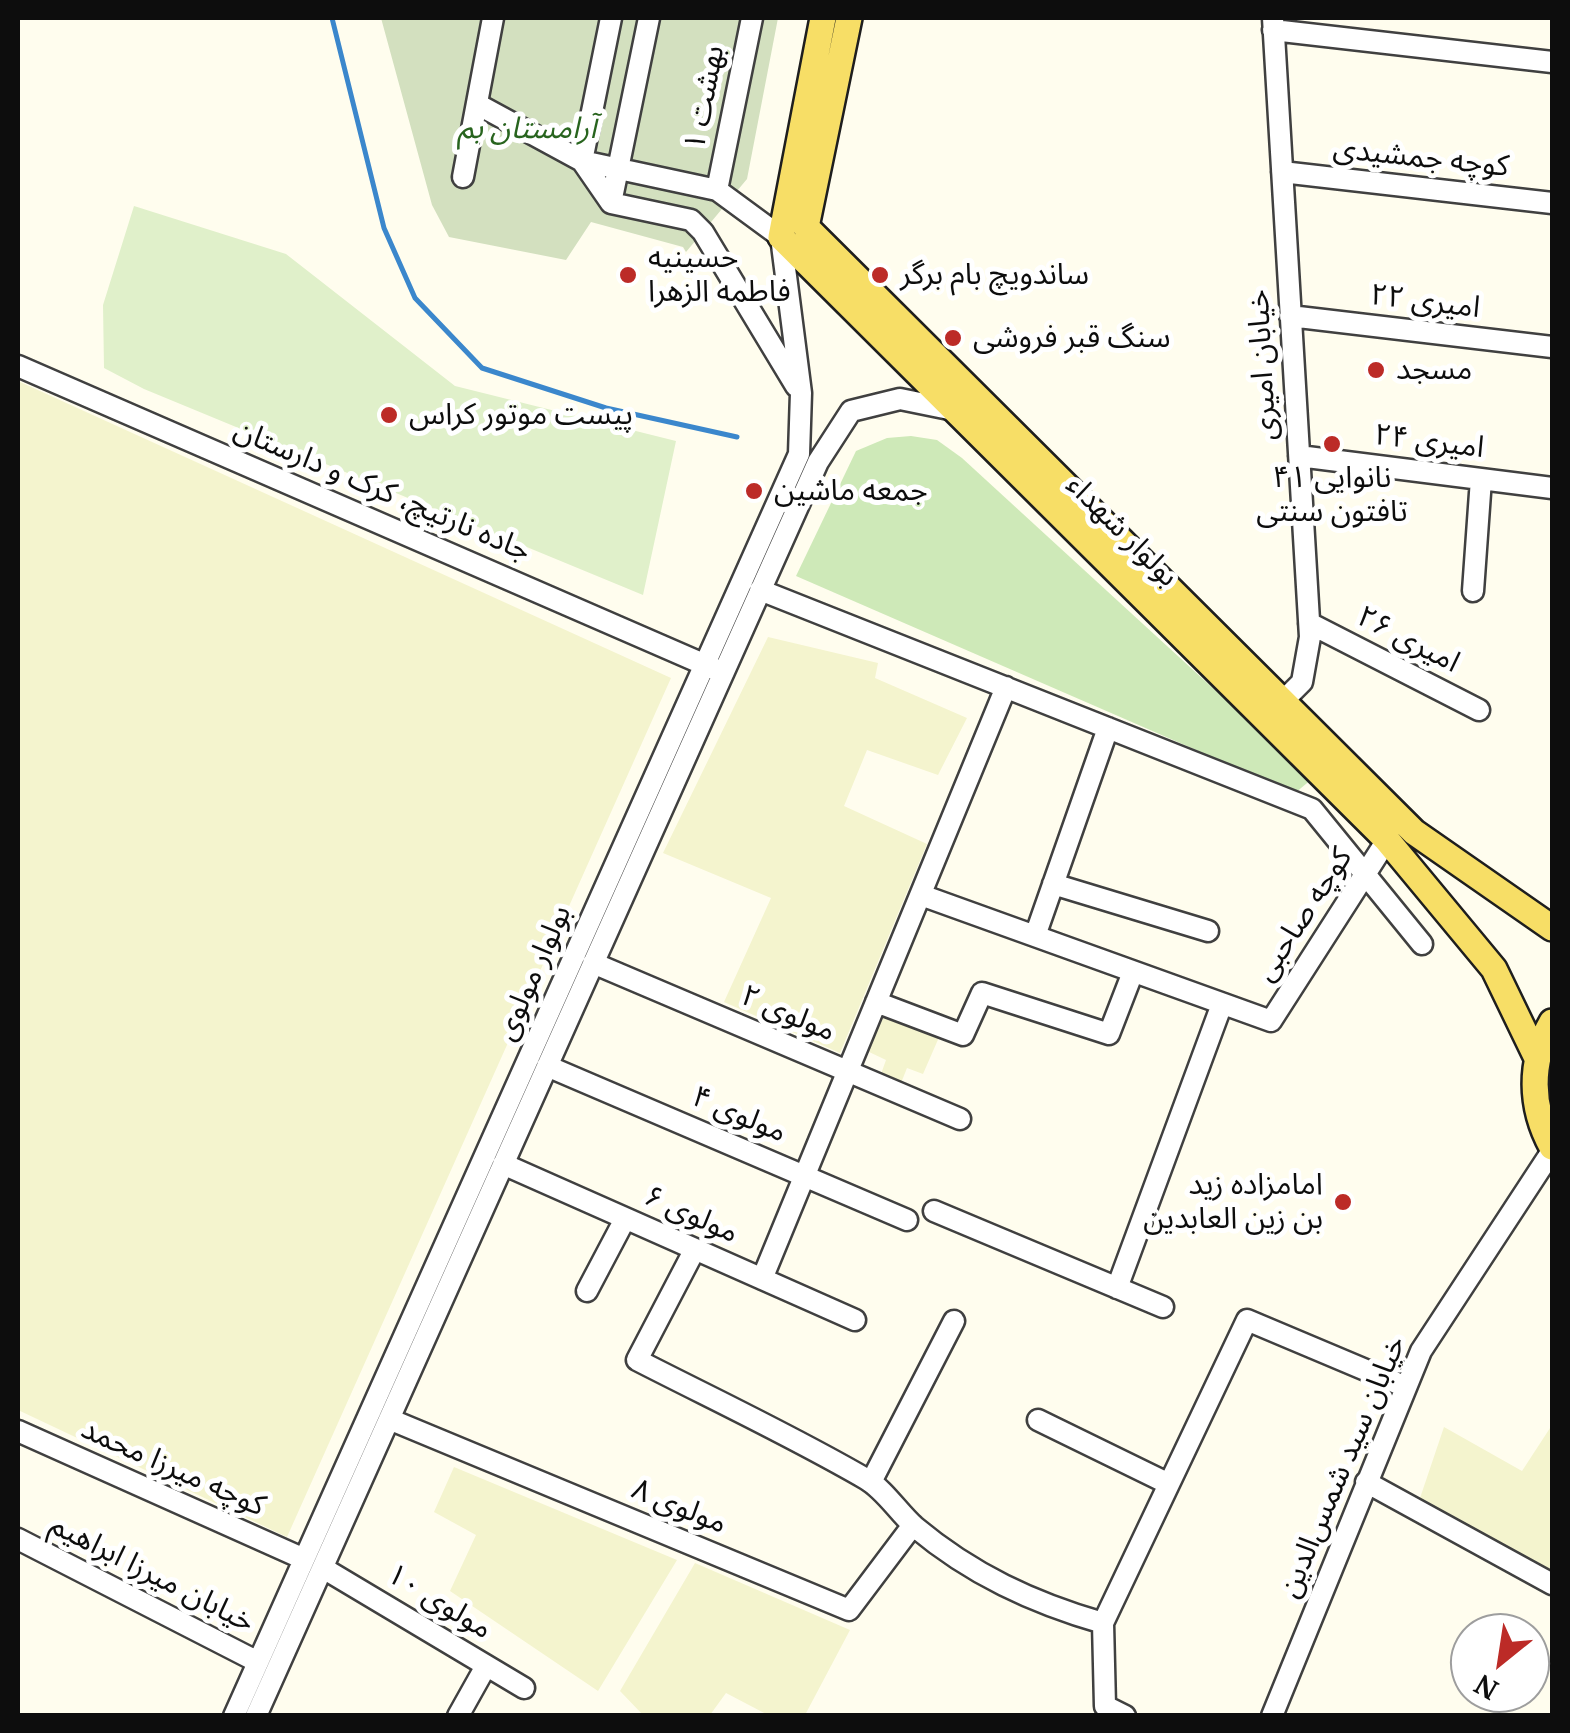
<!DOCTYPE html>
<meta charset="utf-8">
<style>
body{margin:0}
#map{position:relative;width:1570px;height:1733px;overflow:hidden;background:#fffdee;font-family:"PT Serif",serif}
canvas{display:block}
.frame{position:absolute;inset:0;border:20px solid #0d0d0d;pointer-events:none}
.north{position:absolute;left:1450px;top:1613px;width:100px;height:100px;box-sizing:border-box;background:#fff;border:2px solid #9e9e9e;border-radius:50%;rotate:210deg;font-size:28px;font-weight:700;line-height:40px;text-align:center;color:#0d0d0d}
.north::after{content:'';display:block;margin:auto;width:35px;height:45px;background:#bc2b27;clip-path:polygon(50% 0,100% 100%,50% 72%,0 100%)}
</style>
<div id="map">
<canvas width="1570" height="1733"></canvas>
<div class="frame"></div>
<div class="north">N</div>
</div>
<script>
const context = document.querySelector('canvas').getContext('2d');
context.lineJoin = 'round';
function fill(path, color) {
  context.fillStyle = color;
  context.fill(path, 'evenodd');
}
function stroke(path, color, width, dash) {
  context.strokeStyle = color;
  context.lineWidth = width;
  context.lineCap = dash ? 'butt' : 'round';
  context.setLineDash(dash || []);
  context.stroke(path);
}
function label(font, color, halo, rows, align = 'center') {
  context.font = font + ' "PT Serif","Noto Sans Arabic",serif';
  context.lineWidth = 10;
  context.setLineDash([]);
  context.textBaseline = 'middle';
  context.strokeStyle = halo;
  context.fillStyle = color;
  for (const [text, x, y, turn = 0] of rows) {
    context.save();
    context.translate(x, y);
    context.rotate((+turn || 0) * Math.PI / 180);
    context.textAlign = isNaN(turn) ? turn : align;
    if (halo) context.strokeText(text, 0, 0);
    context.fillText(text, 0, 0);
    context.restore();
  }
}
fill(new Path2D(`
 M18,381L671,678L287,1537L18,1410Z
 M768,637L878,663L875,678L967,718L938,775L867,750L844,806L927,844L840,1053L724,1002L771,898L663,853Z
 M884,1011L940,1035L923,1074L907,1068L901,1083L881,1074L886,1060L867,1051Z
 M1552,1425V1577L1419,1501L1444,1427L1522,1471Z
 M454,1467L677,1560L598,1691L450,1591L476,1535L434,1512Z
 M695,1563L850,1630L805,1715H768L726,1693L710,1715H643L620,1691Z`), '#f4f4ce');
fill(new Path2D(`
 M911,436L937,440L962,458L1312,779L1295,793L796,576L856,451L887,438Z`), '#cee9b8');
fill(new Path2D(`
 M381,18H778L747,179L686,252L683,247L591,222L566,260L449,237L432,205Z`), '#d3e0bf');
fill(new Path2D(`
 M134,206L286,254L455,386L676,441L643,595L144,389L104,368L103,305Z`), '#e0f0ca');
stroke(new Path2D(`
 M332,18L384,228L415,298L482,368L606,408L737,437`), '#3b87cc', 5);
const minor = new Path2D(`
 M1273,18L1310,637L1302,682L1283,701
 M1273,30L1552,62
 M477,104L582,161L611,18
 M1282,172L1552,203
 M463,177L493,18
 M717,190L752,18
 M611,203L691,220L703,232L796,386
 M1290,316L1552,347
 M18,366L717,670
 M1299,456L1552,488
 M760,590L1312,809L1422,944
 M1473,591L1481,479
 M1309,623L1479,710
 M1053,884L1208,931
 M921,895L1271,1021L1387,840
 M1035,936L1108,728
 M593,963L960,1119
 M876,1002L963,1035L982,993L1109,1034L1133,972
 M547,1066L907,1220
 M503,1164L855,1320
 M934,1211L1163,1307
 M695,1249L637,1360C713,1399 792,1436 866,1479C885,1490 898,1512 915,1527C971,1574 1033,1603 1103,1623
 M762,1279L1006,687
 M1117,1288L1222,1004
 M587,1291L625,1219
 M389,1419L849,1610L913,1525
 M1038,1420L1169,1484
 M18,1431L304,1559
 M871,1482L954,1321
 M1366,1482L1552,1584
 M18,1539L258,1662
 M323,1568L524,1688
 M234,1716L799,454L801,393L781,237L717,190L582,161L611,203L649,18
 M256,1716L818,462L851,411L900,399L954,410
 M458,1716L486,1666
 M1125,1716L1105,1706L1103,1623L1247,1320L1406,1387
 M1272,1716L1421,1351L1552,1151`);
const major = new Path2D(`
 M823,18L781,237L1387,840L1494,969L1537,1058
 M849,18L806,227L1414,832L1552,928
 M1552,1022C1529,1062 1530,1107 1552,1147`);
stroke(minor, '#404040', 25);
stroke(major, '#1e1e1e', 30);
stroke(minor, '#fff', 20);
stroke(major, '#f7de66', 25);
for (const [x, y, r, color] of [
 [628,275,10,"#bc2b27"],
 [880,275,10,"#bc2b27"],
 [953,338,10,"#bc2b27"],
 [1376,370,10,"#bc2b27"],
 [389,415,10,"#bc2b27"],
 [1332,444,10,"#bc2b27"],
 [754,491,10,"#bc2b27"],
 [1343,1202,10,"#bc2b27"]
]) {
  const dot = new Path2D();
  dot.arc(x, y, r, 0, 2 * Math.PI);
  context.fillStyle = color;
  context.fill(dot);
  stroke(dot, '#fff', 4);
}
label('30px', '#0d0d0d', '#fff', [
 ["بهشت ۱",705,98,-79],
 ["کوچه جمشیدی",1421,158,6],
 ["امیری ۲۲",1425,302,7],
 ["خیابان امیری",1263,365,-93],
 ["امیری ۲۴",1429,442,7],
 ["جاده نارتیچ، کرک و دارستان",382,491,23],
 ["بولوار شهداء",1122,531,45],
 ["امیری ۲۶",1408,640,27],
 ["کوچه صاحبی",1304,915,-57],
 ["بولوار مولوی",534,973,-66],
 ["مولوی ۲",788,1014,23],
 ["مولوی ۴",739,1115,23],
 ["مولوی ۶",691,1215,24],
 ["خیابان سید شمس‌الدین",1343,1467,-67],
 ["کوچه میرزا محمد",173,1468,24],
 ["مولوی ۸",679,1507,22],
 ["خیابان میرزا ابراهیم",152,1574,27],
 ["مولوی ۱۰",439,1602,31]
]);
label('italic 30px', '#28641e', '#fff', [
 ["آرامستان بم",527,129]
]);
label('30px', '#0d0d0d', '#fff', [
 ["حسینیه",648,258],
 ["فاطمه الزهرا",648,292],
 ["ساندویچ بام برگر",900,275],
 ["سنگ قبر فروشی",973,338],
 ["مسجد",1396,370],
 ["پیست موتور کراس",409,415],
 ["نانوایی ۴۱",1332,478,"center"],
 ["تافتون سنتی",1332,512,"center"],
 ["جمعه ماشین",774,491],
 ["امامزاده زید",1323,1185,"right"],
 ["بن زین العابدین",1323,1219,"right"]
], 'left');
</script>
